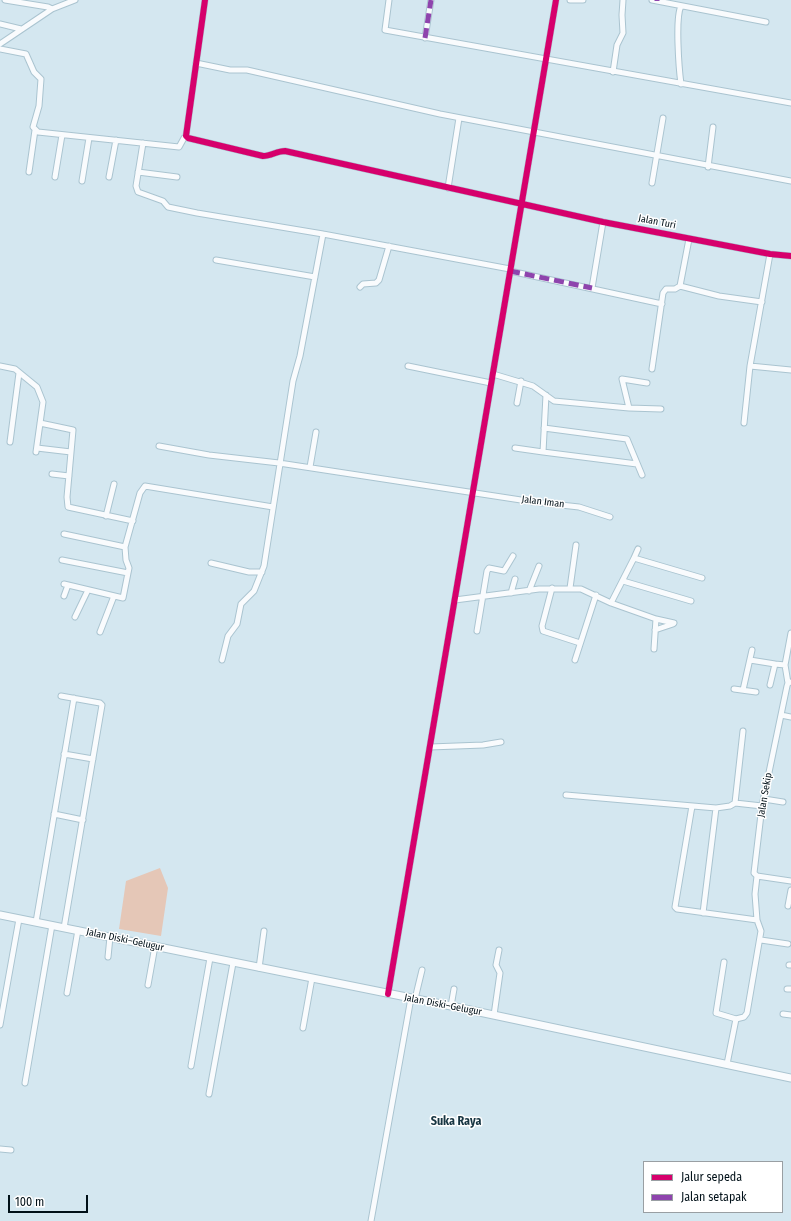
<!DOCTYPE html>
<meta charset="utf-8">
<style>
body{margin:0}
#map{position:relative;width:791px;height:1221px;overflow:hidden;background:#d4e7f0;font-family:"Fira Sans Condensed",sans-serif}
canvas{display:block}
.legend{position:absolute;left:643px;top:1161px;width:140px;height:52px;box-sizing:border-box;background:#fff;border:1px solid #999fa3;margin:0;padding:5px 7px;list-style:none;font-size:12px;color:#001018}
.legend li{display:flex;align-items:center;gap:8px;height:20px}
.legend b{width:20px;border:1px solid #999fa3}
.scale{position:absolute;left:8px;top:1195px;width:80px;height:18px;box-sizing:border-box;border:2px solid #001018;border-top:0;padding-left:5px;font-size:12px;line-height:14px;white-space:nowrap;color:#001018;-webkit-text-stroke:3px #fff;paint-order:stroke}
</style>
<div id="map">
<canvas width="791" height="1221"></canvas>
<ul class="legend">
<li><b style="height:5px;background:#d6006c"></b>Jalur sepeda</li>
<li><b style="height:5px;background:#8e44ad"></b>Jalan setapak</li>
</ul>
<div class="scale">100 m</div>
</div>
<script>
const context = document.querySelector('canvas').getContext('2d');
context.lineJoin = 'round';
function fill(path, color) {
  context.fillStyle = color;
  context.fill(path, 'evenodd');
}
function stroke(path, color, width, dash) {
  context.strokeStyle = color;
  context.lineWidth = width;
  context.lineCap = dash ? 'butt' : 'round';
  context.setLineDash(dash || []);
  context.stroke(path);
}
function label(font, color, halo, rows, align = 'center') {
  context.font = font + ' "Fira Sans Condensed",sans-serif';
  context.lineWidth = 3;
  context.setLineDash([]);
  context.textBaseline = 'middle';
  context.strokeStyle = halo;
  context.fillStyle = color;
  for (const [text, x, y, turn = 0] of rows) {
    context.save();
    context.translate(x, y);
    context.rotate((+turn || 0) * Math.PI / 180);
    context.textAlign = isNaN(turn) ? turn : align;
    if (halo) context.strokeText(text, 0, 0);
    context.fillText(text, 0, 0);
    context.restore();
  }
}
fill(new Path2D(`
 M160,868L168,888L161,936L119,929L126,881Z`), '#e5c7b7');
const street = new Path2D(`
 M5,0L48,7L52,9
 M205,0L186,136L188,138L263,156C271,156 277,151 285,151L603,222L770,254L791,256
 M389,0L385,30L791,103
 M570,0H583
 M652,0L766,22
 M681,6C675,18 679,69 681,84
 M0,24L21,29
 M425,38L431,0
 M0,44L52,9L75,0
 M0,49L26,54L34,72L41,79L39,106L33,127L38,132L179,147L184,138L186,137
 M196,63L230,70H247L440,114L791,181
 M613,72L617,45L623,33L622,15L623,0
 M143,143L136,186L138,192L163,201L168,207L197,213L323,234L510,269
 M708,167L713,127
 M29,172L35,130
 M138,172L177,177
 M55,177L62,135
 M109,177L116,140
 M82,181L89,138
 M652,183L663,118
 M448,188L459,118
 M770,254L750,366L791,370
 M216,260L315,277
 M510,271L662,304
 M680,286L719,296L762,302
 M360,287L363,284L376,283L379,280L389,246
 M592,288L603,222
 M0,366L15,369L37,387L43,402L36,452
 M408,366L491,383
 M652,369L663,293L666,289H675L680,286L689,239
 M493,374L533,386L554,401L629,408L622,379L647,383
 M517,403L521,381
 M629,408L661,409
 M40,423L73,430L67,497L68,507L133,521
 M744,423L750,366
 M544,428L627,439L642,475
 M10,442L19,373
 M159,446L209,455L279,463L534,502L579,507L610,517
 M37,448L71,452
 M515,448L543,452L546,395
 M543,452L637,464
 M310,467L316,432
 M52,474L69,476
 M106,516L114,484
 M64,534L125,547L140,493L145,486L273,507
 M634,558L638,549
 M62,560L128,573
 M211,563L249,572H262
 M623,581L691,601
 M64,584L123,598L129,568L126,560L125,547
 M552,588L542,626L543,631L580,643
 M570,588L576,545
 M529,591L539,566
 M511,593L515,579
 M64,596L68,585
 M455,600L539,589H581L611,603L656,619L674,623
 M611,603L634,558L702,578
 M75,617L88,590
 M655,630L673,624
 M477,631L487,571L489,568L504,571L513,556
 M100,632L114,596
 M654,649L656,619
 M222,660L228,636L237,624L241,604L254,591L264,566L293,381L300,356L323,234
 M575,660L596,595
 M750,660L775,664
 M791,682L788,683L787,686L762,806L754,873L757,876L791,881
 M788,683L785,665L791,633
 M770,685L775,664L785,665
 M734,689L756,692
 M743,690L752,650
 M61,696L100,703L102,705L64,928
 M781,715L791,717
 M430,747L483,745L501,742
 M64,754L93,759
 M566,795L716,808L730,806L735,803L762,806
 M764,799L783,802
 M735,803L743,731
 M692,806L675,907L677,909L757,920
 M54,814L83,820
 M788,906L791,890
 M703,913L716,808
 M36,922L74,698
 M761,940L788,944
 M108,957L110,937
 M724,962L716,1013L736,1019L744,1017L747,1013L761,931L757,920L755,894L757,876
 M789,965H791
 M259,968L264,931
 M148,985L155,946
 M787,989H791
 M67,993L78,930
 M388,994L556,0
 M415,999L422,970
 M451,1006L454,989
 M783,1014L791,1015
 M494,1015L500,973L496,965L499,950
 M0,1025L19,919
 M303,1028L312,978
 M727,1064L736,1019
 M191,1066L210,958
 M25,1083L52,925
 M209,1094L233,963
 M0,1149L11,1150
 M371,1221L411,998`);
const secondary = new Path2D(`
 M0,915L451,1006L791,1078`);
stroke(street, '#aac4d0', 7);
stroke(secondary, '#aac4d0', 9);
stroke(street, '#f9fbfd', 5);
stroke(secondary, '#f9fbfd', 7);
stroke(new Path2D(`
 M657,1V0
 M425,38L431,0
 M510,271L592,288`), '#8e44ad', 5, [10, 5]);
stroke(new Path2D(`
 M205,0L186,136L188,138L263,156C271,156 277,151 285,151L603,222L770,254L791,256
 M388,994L556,0`), '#d6006c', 6);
label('10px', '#001018', '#fff', [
 ["Jalan Turi",657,222,11],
 ["Jalan Iman",543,502,7],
 ["Jalan Sekip",765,795,-80],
 ["Jalan Diski–Gelugur",125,940,12],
 ["Jalan Diski–Gelugur",443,1005,11]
]);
label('bold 12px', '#173542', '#fff', [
 ["Suka Raya",456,1122]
]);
</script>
